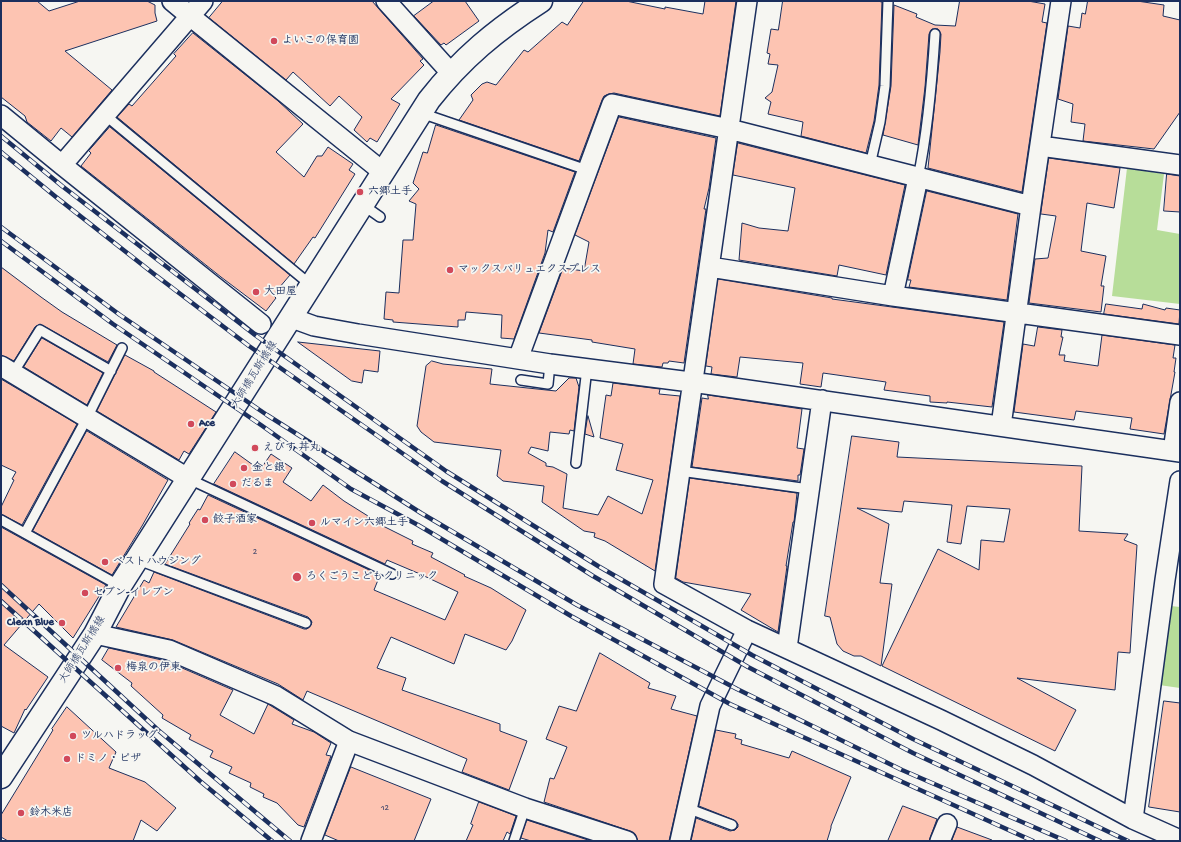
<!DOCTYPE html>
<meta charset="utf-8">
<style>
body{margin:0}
#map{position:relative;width:1181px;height:842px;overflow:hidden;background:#f6f6f2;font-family:"Gochi Hand",sans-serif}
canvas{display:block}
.frame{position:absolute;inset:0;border:2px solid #1b2f5e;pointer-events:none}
</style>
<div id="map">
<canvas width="1181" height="842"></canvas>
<div class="frame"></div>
</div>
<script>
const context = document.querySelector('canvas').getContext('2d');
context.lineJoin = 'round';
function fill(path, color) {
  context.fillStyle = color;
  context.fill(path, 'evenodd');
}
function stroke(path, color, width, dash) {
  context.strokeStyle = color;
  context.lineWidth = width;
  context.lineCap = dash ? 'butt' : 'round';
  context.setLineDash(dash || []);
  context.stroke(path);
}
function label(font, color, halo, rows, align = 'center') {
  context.font = font + ' "Gochi Hand","Klee One",sans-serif';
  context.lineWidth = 3.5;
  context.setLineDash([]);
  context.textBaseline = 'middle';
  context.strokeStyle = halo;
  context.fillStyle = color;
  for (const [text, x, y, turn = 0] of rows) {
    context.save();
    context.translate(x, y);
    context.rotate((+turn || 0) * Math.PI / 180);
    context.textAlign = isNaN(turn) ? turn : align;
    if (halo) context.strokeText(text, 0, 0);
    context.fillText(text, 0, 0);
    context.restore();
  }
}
fill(new Path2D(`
 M1127,168L1164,174L1157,230L1180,234V304L1112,296Z
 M1171,606L1180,607V688L1159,685Z`), '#b7dd99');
const building = new Path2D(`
 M1,1H37L49,11L80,1H147L155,5V13L157,21L65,51L112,90L72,137L61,128L51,141L27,122L25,116L1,97Z
 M223,1H372L423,59L420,61L424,65L391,99L400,104L377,142L370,138L367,142L354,130L362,117L339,96L330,106L293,72L286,80L209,18Z
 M434,1H465L479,21L446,45L444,43L441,45L414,16Z
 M584,1H626L665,9V7L703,14L705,1H736L720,116L614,93L609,94L604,96L602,100L579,161L459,120L473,100L471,95L482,84L487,82L496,85L524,50L528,52L562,22L567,25Z
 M783,1H877L882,2L879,85L874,121L866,153L801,136L803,122L768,114L771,102L765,98L772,92L778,65L768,64L770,54L767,53L771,29L778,30Z
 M960,1H1028L1045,4L1042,22L1047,23L1022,192L928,168L940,52L941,34L938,29H932L929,34L925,87L918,145L883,135L891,86L894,5L917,14L916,17L935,25L955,26Z
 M1088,1H1137L1164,5L1163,16L1180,20V112L1154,149L1083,141L1085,124L1071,122L1073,104L1058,99L1068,26L1080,28L1082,13L1085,14Z
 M193,33L277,100L303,124L276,152L304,177L317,156H322L328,147L353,164L349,170L355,174L315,238L313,237L294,264L117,117L129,104L132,106L176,56L174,54Z
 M619,117L716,138L709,188L704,209H706L684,363L669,361L668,363H663L662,367L633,364L635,349L592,342V340L539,333L563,268L584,271L589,242L575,235Z
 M436,125L575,172L553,232L548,230L545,253L514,339L501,338L502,315L466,312L465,320H458V327L393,322V320L384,319L386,292L399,293L403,240H413L416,204L409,201L419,189L413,183L423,152L427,153Z
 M110,127L290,275L273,295L276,298L266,311L221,277L81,166L91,153L89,151Z
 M738,143L905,185L886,275L839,265L837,276L739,260L742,223L759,228L788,231L795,188L733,175Z
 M1049,158L1120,168L1114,208L1087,203L1081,251L1106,256L1101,286H1104L1101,312L1029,303L1035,259L1048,258L1056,216L1041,214Z
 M1167,174L1180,176V212L1164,211Z
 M927,191L1018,214L1007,300L909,287L911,280H908Z
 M1,267L41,297L62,312L117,345L108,362L40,324L35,327L14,361L1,355Z
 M718,279L832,298V299L1004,322L992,407L947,402V403L930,402V396L884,390L886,382L823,373L821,387L800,384L803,363L740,357L737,377L711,374L712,367L706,366Z
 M1106,304L1142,309L1143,304L1165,310L1166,308L1180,310L1179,324L1104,314Z
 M1038,327L1062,330L1061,337H1063L1059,355H1065L1064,361L1098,366L1102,335L1175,345L1173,358H1176L1174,372H1175L1164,434L1130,429L1132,418L1076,411L1074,420L1014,412L1023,344L1034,346Z
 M42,338L103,373L87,405L24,367Z
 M298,342L380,351L378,372L364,370L362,383L352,381Z
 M125,355L154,371V372L216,412L189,454L184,451L179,460L97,411Z
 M432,361L443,364L492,369L490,384L556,391L569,378H576L579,387L574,431L570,430L569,434L550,432L548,451L531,447L528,453L546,463V466L553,467L567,474L563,508L598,515L608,496L642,514L653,480L616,470L623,444L600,438L606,395L611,396L613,383L660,389L659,394L680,396L655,571L605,541L594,537L595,533L584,531L542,502L544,486L503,481L497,476L501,450L434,442L421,432L417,426L426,366Z
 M1,379L77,424L22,525L1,514V507L14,480L12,479L16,472L1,465Z
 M708,395L802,409L797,448L804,449L800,475H798V481L692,467L702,398L708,399Z
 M588,416L594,437L585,434Z
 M87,431L168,480L142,526L112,575L33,531Z
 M852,436L899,442L897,457L1082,466L1079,531L1128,534L1124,540L1137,545L1130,653L1118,652L1115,690L1017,678L1076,710L1055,751L882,666L938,549L979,570L981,540L1004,542L1010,509L967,506L961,544L947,542L952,505L904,501L902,512L857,508L889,524L880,583L892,584L881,666L861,656H854L843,651L837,644L830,617L825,616Z
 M235,452L260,470L271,454L292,468L283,482L311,501L323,485L344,501L368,516L367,518L413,541L412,544L433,553L431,557L465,575L464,576L491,588L526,610L512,641L506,650L465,634L454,664L391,637L377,668L406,678L402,690L500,724V731L527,741L509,790L462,772L467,759L307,691L303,700L278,684L173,640L116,627L144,580L149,583L154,572L304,629H307L311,625L312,622L308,617L165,564L190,524L189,523L198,509L200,510L208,495L380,575L374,590L445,620L458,592L420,574L387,560L385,564L214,484Z
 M690,478L797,493L794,522H793L786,566H787L778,632L741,610L751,594L683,582L676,578Z
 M1,527L106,585L73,638L39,604L4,645L48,677L26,710L25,709L14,733L1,726Z
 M109,648L166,661L233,690L220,715L254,734L268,704L294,720L292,724L314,732L331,743L326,755L331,756L304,827L298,825L277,803L263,797L264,794L250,787L251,783L229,773L232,767L210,757L213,751L189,739L191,735L162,718L163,715L131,686L132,683L102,660Z
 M600,653L650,683L648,688L676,696L671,709L697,716L669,841H638L635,834L630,831L544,802L550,778L554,779L567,747L546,739L559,706L576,711Z
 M1164,701L1180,703V812L1149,807Z
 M67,707L116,752L109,768L145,782L176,808L157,831L141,820L133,841H8L1,837V815L53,730L52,729Z
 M716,730L736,734L735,738L742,740L741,744L789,758L792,751L851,777L831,826V828L827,841H691L696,818L730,831L735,830L738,827V824L734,820L699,806Z
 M351,767L431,799L414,841H339L325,835Z
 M479,802L516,816L510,834L507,832L503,841H466L473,825L471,824Z
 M903,806L937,819L929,841H888Z
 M527,820L533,822L591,841H531L521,838Z
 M957,827L992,840L991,841H952Z`);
fill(building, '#fdc4b2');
stroke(building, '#1b2f5e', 1);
const lane = new Path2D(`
 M421,113L587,170
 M105,115L312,286
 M870,165L880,122L885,86L888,1
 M918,178C928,130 932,82 935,34
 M363,205L380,217
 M13,373L40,330L111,371
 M521,380L548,384L550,364
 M576,463L587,368
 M680,471L809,489
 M189,479L392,574
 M1,520L120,586
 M25,533L87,418L122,348
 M138,560L306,623
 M687,808L732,825
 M514,841L525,808`);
const street = new Path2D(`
 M172,1L190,16L383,172
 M386,1L451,73
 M747,1L664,584L747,630L941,720L1033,765L1133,819L1180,840
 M1,115L62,165L261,324
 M1040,146L1180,165
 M62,165L203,1
 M710,267L893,296L1180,335
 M893,296L918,178
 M292,318L314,326L358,334L550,364L706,384L1180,452
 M518,359L612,104L729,129L1031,206
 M1,366L189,479
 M1001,426L1031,206L1061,1
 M1173,451L1180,402
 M95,634L169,650L276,696L349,741L525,808L627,841
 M787,648L822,400
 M1133,819L1165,580L1180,481
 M311,841L349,741
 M680,841L710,706L747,630
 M940,841L947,824`);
const secondary = new Path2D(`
 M1,777L95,634L120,586L429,100C462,58 496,30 541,1`);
stroke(lane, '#1b2f5e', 12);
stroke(street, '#1b2f5e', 22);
stroke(secondary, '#1b2f5e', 25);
stroke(lane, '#f6f6f2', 9);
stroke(street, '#f6f6f2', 19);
stroke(secondary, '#f6f6f2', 22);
const rail = new Path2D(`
 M1,136L62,186L255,335L446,471L598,566L752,655L913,739L1128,841
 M1,152L56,197L154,274L249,346L442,481L593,576L748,667L913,753L1100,841
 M1,227L120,315L267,415L421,513L577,605L737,689L902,770L1066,841
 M1,241L113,324L261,425L351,489L418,525L571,616L730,704L1033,841
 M1,585L158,730L290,841
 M1,601L200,781L272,841`);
stroke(rail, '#1b2f5e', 4.5);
stroke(rail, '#f6f6f2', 3, [9]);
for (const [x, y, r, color] of [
 [274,41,4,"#d1495b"],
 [360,192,4,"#d1495b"],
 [450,270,4,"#d1495b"],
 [256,292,4,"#d1495b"],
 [191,424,4,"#d1495b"],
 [255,448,4,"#d1495b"],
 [244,468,4,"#d1495b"],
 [233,484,4,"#d1495b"],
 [205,520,4,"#d1495b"],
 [312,523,4,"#d1495b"],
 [105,562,4,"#d1495b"],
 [297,577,5,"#d1495b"],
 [85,593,4,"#d1495b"],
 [62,623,4,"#d1495b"],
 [118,668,4,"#d1495b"],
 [73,736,4,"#d1495b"],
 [67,759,4,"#d1495b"],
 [21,813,4,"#d1495b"]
]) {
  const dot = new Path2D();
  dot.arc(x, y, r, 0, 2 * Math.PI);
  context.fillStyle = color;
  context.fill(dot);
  stroke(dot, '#f6f6f2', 1.5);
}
label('9px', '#545473', null, [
 ["2",255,553],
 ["12",385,809]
]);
label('bold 11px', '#1b2f5e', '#f6f6f2', [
 ["よいこの保育園",282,41],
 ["六郷土手",368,192],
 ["マックスバリュエクスプレス",458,270],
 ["大田屋",264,292],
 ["Ace",199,424],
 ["えびす 丼丸",263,448],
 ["金と銀",252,468],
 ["だるま",241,484],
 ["餃子酒家",213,520],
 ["ルマイン六郷土手",320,523],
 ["ベストハウジング",113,562],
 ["ろくごうこどもクリニック",306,577],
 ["セブン-イレブン",93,593],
 ["Clean Blue",54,623,"right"],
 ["梅泉の伊東",126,668],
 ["ツルハドラッグ",81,736],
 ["ドミノ・ピザ",75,759],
 ["鈴木米店",29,813]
], 'left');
label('11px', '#1b2f5e', '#f6f6f2', [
 ["大師橋瓦斯橋線",255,375,-58],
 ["大師橋瓦斯橋線",83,650,-58]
]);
</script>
